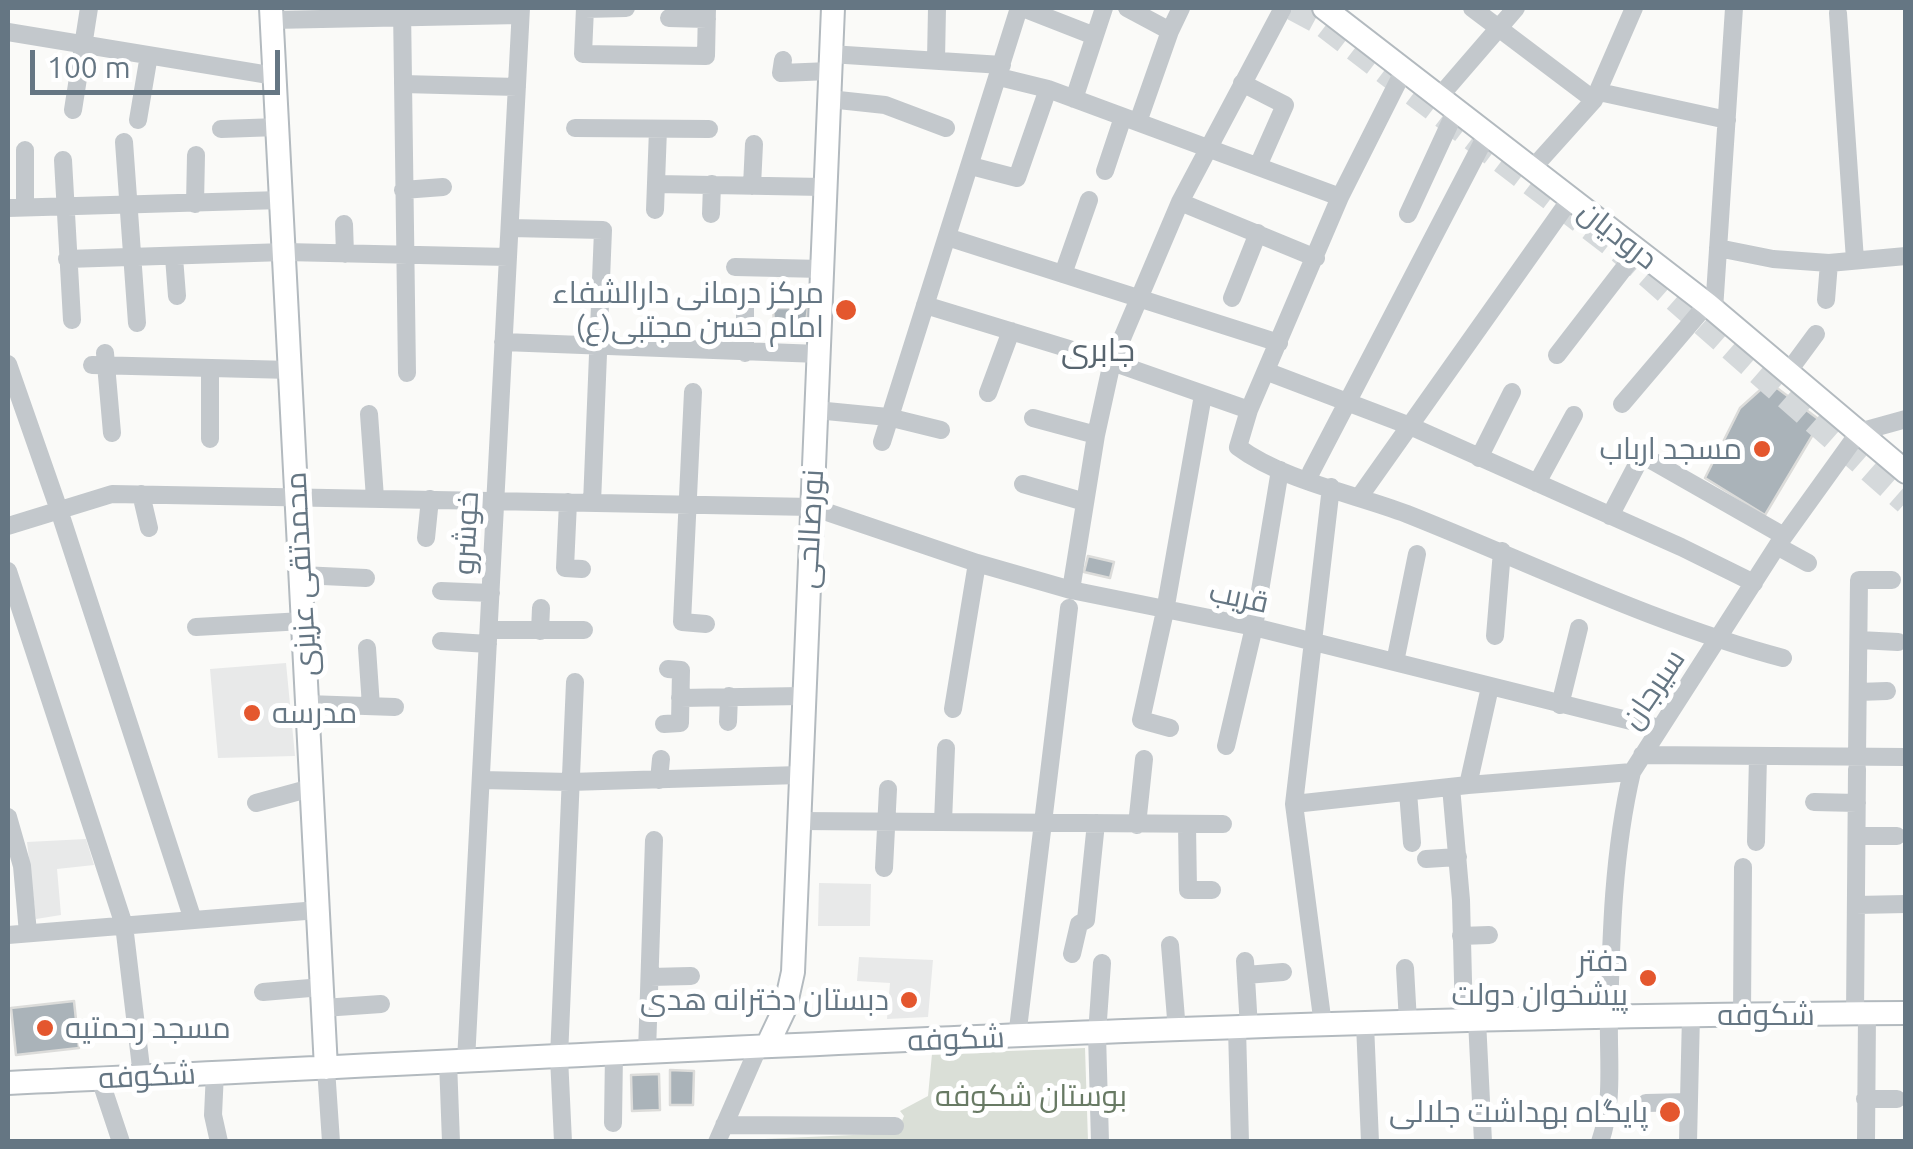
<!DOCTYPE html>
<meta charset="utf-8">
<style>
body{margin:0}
#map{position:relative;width:1913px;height:1149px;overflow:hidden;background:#fafaf8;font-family:Ubuntu,sans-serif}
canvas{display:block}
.frame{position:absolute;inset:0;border:10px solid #657683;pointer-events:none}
.scale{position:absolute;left:30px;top:50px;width:250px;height:45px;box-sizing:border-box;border:5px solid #657683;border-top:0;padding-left:12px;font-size:30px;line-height:35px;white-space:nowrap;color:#657683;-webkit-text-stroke:8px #fff;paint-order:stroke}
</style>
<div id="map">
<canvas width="1913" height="1149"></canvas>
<div class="frame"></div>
<div class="scale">100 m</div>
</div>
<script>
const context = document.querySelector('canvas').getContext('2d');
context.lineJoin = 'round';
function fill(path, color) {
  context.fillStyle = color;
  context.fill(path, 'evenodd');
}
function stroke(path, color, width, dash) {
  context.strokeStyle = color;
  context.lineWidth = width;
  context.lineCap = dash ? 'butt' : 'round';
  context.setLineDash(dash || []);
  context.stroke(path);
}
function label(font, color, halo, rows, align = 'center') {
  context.font = font + ' Ubuntu,Cairo,sans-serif';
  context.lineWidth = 10;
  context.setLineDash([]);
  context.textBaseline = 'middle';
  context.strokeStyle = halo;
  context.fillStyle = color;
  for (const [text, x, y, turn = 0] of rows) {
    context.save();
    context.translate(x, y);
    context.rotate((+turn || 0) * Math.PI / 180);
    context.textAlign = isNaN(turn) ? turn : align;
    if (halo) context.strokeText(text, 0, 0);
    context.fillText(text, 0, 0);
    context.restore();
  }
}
fill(new Path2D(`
 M286,663L295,756L218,758L210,669Z
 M86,839L94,865L57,869L61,915L36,919L27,842Z
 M819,883L871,884L870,926H818Z
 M859,957L933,960L928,1017L887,1019L890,983L857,981Z`), '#e8e9e9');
fill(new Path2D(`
 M1085,1048L1088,1141L763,1142L764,1139L897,1133L904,1116L900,1111L928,1096L932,1054Z`), '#dadfd7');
const building = new Path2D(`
 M773,308H808L806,323L774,324Z
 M1769,382L1821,421L1765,515L1705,478L1740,408Z
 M1088,556L1114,562L1110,578L1084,572Z
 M74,1001L79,1048L16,1055L11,1008Z
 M670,1070L694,1071L693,1105H670Z
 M659,1074L660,1110L632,1111L631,1075Z`);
fill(building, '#aab3b9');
stroke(building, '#dcdcda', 2.5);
stroke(new Path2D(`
 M1293,8L1321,23L1620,251L1906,502`), '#d5d9db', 25, [25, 12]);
const secondary = new Path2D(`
 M271,8L326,1068
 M1324,8L1707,304L1906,472
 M767,1046L785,1008L793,972L833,8
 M8,1083C640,1053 1272,1016 1906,1013`);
stroke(secondary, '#b3babf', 26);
stroke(new Path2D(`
 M402,8L407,373
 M585,8L583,54L706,56L707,8
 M1023,8L1092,35
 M1127,8L1170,31
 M1472,8L1594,100
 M585,9L626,8
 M1838,13L1855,260
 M669,18L707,19
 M272,20L520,15
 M8,32L275,76
 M830,54L1002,65
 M783,60L781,73L830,71
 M936,60L937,8
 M1404,70L1340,197L1249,410L1238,447C1282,480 1354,494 1407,514C1531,563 1654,624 1783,658
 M999,77L1048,89L1340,197
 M1242,83L1285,105L1258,166
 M403,84L517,87
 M1599,92L1727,120
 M1440,96L1516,8
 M829,99L885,105L946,128
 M1074,99L1104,8
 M73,110L89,8
 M138,120L149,55
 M1138,122L1170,31L1181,8
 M575,128L709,129
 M221,129L278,127
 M124,142L137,323
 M25,150V207
 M63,160L72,320
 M971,166L1017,178L1048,89
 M1532,169L1594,100L1634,8
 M1105,171L1123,117
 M657,184L823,187
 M752,186L754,144
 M403,190L443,187
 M1180,202L1316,258
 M195,204L196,155
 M8,208L281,200
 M655,210L658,129
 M711,214L712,184
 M1408,214L1456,110
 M344,224L345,254
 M510,228L603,230L592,503
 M947,237L1279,343
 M1718,248L1773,259L1829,263L1906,256
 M174,257L177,296
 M67,259L285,252L508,257
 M735,267L822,269
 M1063,274L1089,200
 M1232,298L1258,233
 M1826,300L1829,263
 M925,305L1112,362L1249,410
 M1714,310L1734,8
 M503,342L819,354
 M105,353L112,433
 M745,353V307
 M1557,355L1638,250
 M8,364L59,510L193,920
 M92,365L291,370
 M1268,372L1410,426L1681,547L1754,583
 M1788,372L1816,334
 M693,392L682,622L706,624
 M988,393L1011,331
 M1622,404L1707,304
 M816,410L888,417L941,430
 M369,414L375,498
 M1033,418L1096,435
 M210,439V370
 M882,442L1019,8
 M1479,458L1512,392
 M1311,472L1487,134
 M1537,483L1574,415
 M1023,484L1085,502
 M141,494L149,528
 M1360,496L1571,198
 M568,502L565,568L582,569
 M1610,516L1642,455L1784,536
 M8,526L112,494L812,507L977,563L1071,590L1254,627L1659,728
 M426,538L430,499
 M1777,546L1808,563
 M8,571L124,925L142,1076
 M301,575L366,578
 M1071,590L1096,435L1112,362L1180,202L1283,8
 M441,591L491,593
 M196,627L303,621
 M489,630H584
 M540,631L541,608
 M1495,636L1502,551
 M1859,640L1898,642
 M441,641L488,644
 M367,648L371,706
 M1395,662L1417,554
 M1858,692L1887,691
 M680,698L802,696
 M307,704L395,707
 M1560,705L1579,628
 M953,709L977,563
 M728,722L729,696
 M664,724L680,723L681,670L668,669
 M1170,728L1141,720L1165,611L1203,395
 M1226,746L1254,627L1280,470
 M1642,755L1906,757
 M1857,756L1859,580H1892
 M482,780L570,782L799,775
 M659,780L661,759
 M1468,785L1490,687
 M1451,787L1461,900L1464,1021
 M1408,792L1412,843
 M1814,802L1857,803
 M256,803L311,788
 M1294,804L1468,785L1632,772
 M8,817L22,866L28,933
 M799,821L1223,824
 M943,822L946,748
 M1137,825L1144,759
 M1187,825L1188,890H1212
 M1857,836H1897
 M1756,842L1758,756
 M1426,859L1458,857
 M884,868L888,789
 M1856,905L1906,904
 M8,935L318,910
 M1461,936L1489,935
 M1170,945L1177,1031
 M1072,954L1079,924L1086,920L1096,823
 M1245,961L1249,1028
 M1405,968L1408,1022
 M1246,975L1283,972
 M650,977L691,976
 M263,992L322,987
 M323,1008L381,1004
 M1742,1015L1743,867
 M1855,1015L1857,769
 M1477,1020L1483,1142
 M1365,1024L1370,1142
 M1323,1025L1294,804L1331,487
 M1237,1028L1240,1142
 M1017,1037L1069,608
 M647,1052L654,840
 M448,1061L451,1142
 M466,1061L521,8
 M326,1068L331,1142
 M215,1072L213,1115L219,1142
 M100,1079L121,1142
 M1865,1099H1897
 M1646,1103L1689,1102
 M613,1123L614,1053
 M724,1125L895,1126
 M563,1142L559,1057L575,682
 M717,1142L759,1046
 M1100,1142L1097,1034L1102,963
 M1600,1142C1614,1102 1608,1060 1609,1019C1611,937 1613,852 1632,772L1777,546L1859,432L1906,419
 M1688,1142L1691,1015
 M1866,1142L1867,1014`), '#c3c8cc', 18);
stroke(secondary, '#fff', 22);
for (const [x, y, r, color] of [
 [846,310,12,"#e4572e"],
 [1762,449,10,"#e4572e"],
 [252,713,10,"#e4572e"],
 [1648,978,10,"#e4572e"],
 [909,1000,10,"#e4572e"],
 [45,1028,10,"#e4572e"],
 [1670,1112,12,"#e4572e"]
]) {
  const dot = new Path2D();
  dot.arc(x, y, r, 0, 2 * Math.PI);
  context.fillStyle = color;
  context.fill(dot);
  stroke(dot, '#fff', 4);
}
label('30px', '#657683', '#fff', [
 ["درودیان",1618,235,38],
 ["نورصالحی",810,529,-87],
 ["خوشرو",466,533,-87],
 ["محمدتقی عزیزی",301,574,-93],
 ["قریب",1239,597,12],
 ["سیرجان",1653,689,-56],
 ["شکوفه",1766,1015],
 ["شکوفه",956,1039,-2],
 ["شکوفه",147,1076,-3]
]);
label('30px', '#657683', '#fff', [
 ["مرکز درمانی دارالشفاء",824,293],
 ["امام حسن مجتبی(ع)",824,327],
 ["مسجد ارباب",1742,449],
 ["مدرسه",272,713,"left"],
 ["دفتر",1628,961],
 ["پیشخوان دولت",1628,995],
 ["دبستان دخترانه هدی",889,1000],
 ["مسجد رحمتیه",65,1028,"left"],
 ["پایگاه بهداشت جلالی",1648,1112]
], 'right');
label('30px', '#687a64', '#fff', [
 ["بوستان شکوفه",1031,1096]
]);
label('32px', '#57646e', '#fff', [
 ["جابری",1098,350]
]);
</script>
